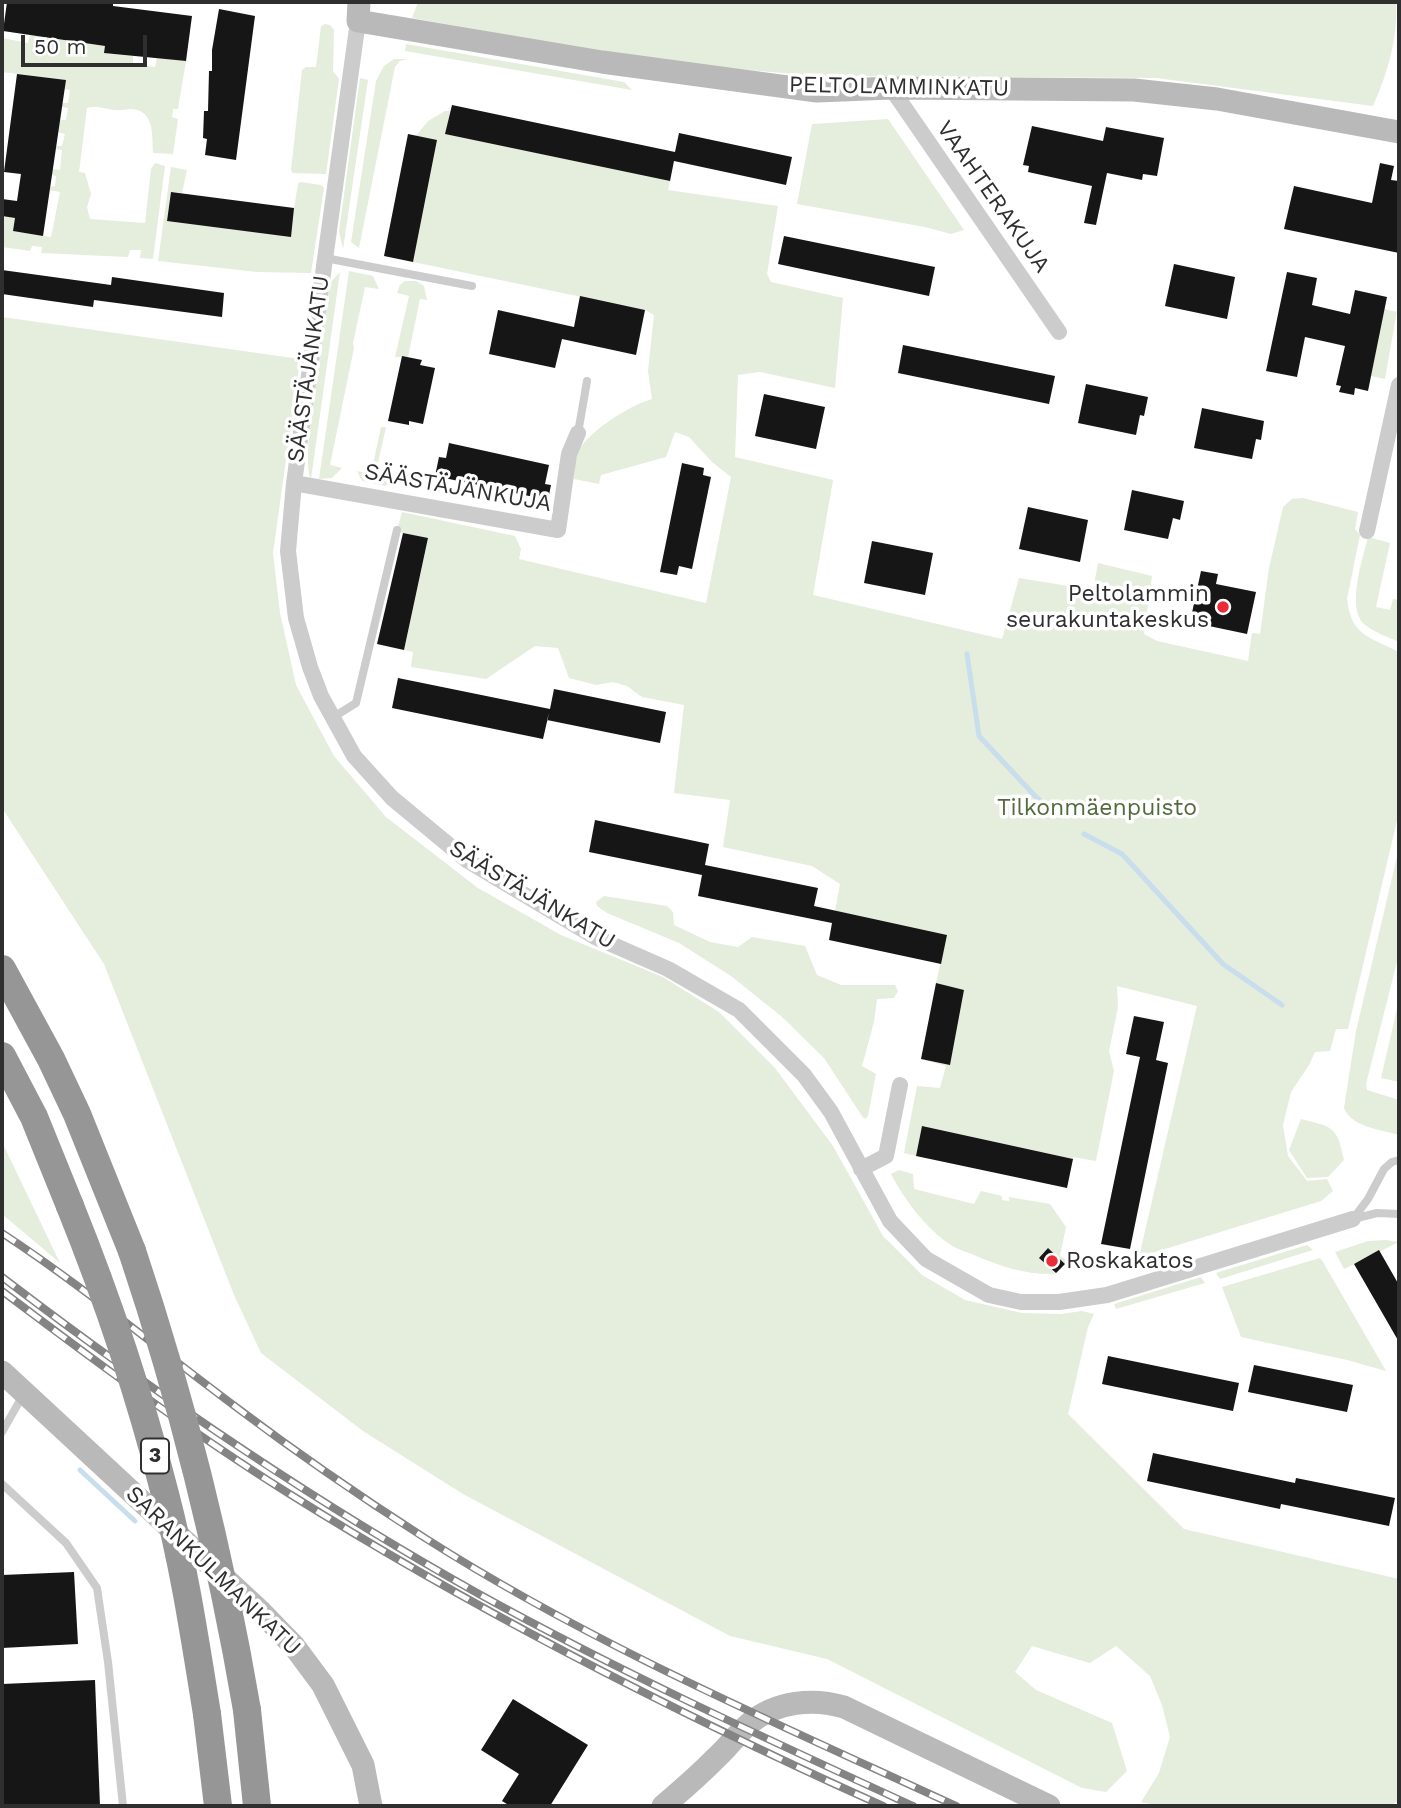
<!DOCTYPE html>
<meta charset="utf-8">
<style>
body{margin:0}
#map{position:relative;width:1401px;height:1808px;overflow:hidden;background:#fff;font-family:"Work Sans",sans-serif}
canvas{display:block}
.frame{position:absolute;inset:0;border:4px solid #2f2f2f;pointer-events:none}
.scale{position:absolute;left:21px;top:35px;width:126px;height:32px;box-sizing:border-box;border:4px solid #2f2f2f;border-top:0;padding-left:9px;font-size:21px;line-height:24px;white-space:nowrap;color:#2f2f2f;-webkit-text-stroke:5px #fff;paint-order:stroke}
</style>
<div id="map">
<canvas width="1401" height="1808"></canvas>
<div class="frame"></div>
<div class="scale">50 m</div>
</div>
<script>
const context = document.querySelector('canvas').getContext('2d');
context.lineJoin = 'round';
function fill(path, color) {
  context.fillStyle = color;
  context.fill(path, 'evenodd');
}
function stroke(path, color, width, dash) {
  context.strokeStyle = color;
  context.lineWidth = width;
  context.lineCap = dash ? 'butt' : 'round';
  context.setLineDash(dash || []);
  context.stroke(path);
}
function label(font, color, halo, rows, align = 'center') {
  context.font = font + ' "Work Sans",sans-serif';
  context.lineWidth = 7;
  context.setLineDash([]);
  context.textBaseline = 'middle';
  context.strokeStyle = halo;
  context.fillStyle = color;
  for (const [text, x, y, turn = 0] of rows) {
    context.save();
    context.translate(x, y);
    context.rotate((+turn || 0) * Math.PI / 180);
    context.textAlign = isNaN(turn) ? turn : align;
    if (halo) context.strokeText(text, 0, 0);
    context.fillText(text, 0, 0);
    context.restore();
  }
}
fill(new Path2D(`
 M418,2H1396C1398,38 1388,72 1373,106L1156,78L815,76L662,62L412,18Z
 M325,24L330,25L334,30L333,71L339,79L326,174L293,173L291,170L302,70L306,67H316L321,26Z
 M30,35L105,46V53L133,56V64L155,67L157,58L186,61L178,109H173L172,117L178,119L173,154L153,153C152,136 155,110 131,109C126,109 120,111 115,110C104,109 98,105 87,108L79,172L85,173L91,194L87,207L90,219L145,223L151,169L155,163L165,166L153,259L140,258L141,250H130L128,257L41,253L42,247L32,246L30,251L2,247V216L15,218L14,231L51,237L60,192L49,190L50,187L55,186L56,176L52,175V169L60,170L62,150L55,149L56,146H62L65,134L58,132L60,120H66L68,108L62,107V103H68L70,90L64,89L65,80L2,72V38L28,43Z
 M406,44L624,82L632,90L405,51Z
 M394,59H407L400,61L395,67L359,248L351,242L376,81L384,66Z
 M360,78L368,80L343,249L339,231Z
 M445,111H450L446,134L670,181L668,190L778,206L767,274L771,282L843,298L835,388L760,372L738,375L735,457L833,480L813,595L1002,639L1019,578L1093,590L1098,563L1152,576L1144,634L1157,641L1248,661L1252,633L1260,634L1269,568L1283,507L1292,499L1303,498L1358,512L1355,529L1360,535L1347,599C1351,636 1370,637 1399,652V812L1348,1029H1336L1330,1051L1315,1052L1309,1065L1291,1092L1283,1125L1288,1156L1307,1181L1327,1179L1333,1191L1321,1201L1139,1257L1197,1006L1117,986L1118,1007L1109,1051L1114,1071L1096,1161L1073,1157V1159L922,1126L916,1156L904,1153L917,1086L940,1088L946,1066L921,1059L950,1064L964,991L936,983L947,935L835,911L840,884L812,866L723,847L730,800L674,793L684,705L642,697L627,686L613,682L596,685L569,678L558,648L535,646L486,679L411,667L413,652L404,650L428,539L399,532L397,530L402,512L515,536L521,549L519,559L706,603L731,477L712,462L689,437L675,432L666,457L601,475L599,484L574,479C575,472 574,463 576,456C583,434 630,405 652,399L648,371L654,315L645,310L413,262L437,141L416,136L428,121Z
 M888,119L964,230L951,234L925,227L797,204L812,124Z
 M171,167L187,170L182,193L171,192L167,221L294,208L298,184L300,182L321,185L324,188L311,273L257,272L158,261Z
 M349,271L373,276L379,289L365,287L353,343L354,348L330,465L342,468L332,478L319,479Z
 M340,272L311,479C300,461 323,331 327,302L331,282Z
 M405,281H416L424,286L427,300L420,299L408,357H395L409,296L397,293L400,285Z
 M1399,299L1385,379L1371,376L1384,309L1397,312Z
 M2,317L300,359L273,553L280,613L296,685L334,756L386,817L478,888L561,935L663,977L719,1012L775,1068L833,1146L883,1236L922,1275L965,1300L1022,1313L1061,1314L1082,1311L1094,1314L1088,1327L1068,1414L1184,1529L1399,1579V1801L1389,1806H1160L1141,1802L1159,1773L1170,1737L1162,1705L1150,1676L1116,1646L1090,1663L1032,1646L1015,1672L1036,1690L1112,1723L1127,1771L1106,1792L1082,1788L827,1659L730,1636L463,1494L363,1431L261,1353L234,1295L104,964L2,808Z
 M381,427H386L375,476L394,480L385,486L362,481L357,471L371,474Z
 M1368,537L1390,543L1376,607L1390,610L1393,599L1399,600V642C1388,637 1373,632 1364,624C1346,609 1363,557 1368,537Z
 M1399,848V954L1366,1084L1367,1090L1399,1100V1135C1382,1130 1351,1127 1344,1108L1356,1031Z
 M604,896L667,906L673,912L674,925L710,942L738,947L752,937L805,946L817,975L841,985H895L898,991L894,998L877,999L874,1022L862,1066L876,1074L868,1116L865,1119L862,1116L824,1058L781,1016L731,976L679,943L607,913L597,906L596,902Z
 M1399,1000V1082L1381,1078Z
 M1301,1119C1334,1127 1337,1127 1344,1160L1328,1177L1307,1178L1289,1150Z
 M2,1142L60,1263L2,1214Z
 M899,1170L913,1174L914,1189L974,1204L981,1191L1002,1196V1200L1009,1201V1197L1050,1204L1066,1227L1060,1256L1070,1262L1069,1265L1065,1264L1048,1248L1040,1258L1056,1274C1026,1275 1003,1267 976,1256C968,1252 958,1250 951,1245C926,1229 904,1199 891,1174Z
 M1386,1240L1399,1242L1344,1269L1335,1252L1368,1241Z
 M1307,1245L1313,1250L1220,1279L1216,1273Z
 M1320,1258L1323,1262L1386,1371L1347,1360L1241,1337L1222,1287Z
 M1201,1277L1205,1283L1116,1309L1114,1304Z`), '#e5eddc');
stroke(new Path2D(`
 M967,654L979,736L1036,797L1060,817
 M1084,834L1122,854L1223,964L1282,1005
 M80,1470L135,1521`), '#c8deed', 5);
fill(new Path2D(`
 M7,2H113V6L192,16L186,61L104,53L105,46L3,31Z
 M219,9L255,16L236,160L205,155L207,139L203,138L204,111H208L209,71H212V50Z
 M17,74L66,80L43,236L13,231L15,218L2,216V199L17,201L21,174L4,172Z
 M452,105L675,152L679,133L792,157L786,185L674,161L670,181L445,134Z
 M1032,126L1103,141L1106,127L1164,138L1157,176L1143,174L1142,180L1107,173L1096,225L1084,223L1092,186L1028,172L1029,166L1023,165Z
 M408,134L437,140L413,262L384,256Z
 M1380,163L1394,166L1391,180L1399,181V253L1284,229L1294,186L1372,203Z
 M171,192L294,208L291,237L167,221Z
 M784,236L935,267L929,296L778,264Z
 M1174,264L1235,277L1227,319L1165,306Z
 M2,270L111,285L112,277L224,293L222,317L94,300L93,307L2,294Z
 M1287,272L1317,278L1312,305L1350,314L1355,290L1387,297L1368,391L1355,388L1354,395L1339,392L1341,386L1336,385L1345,346L1305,337L1297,377L1266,371Z
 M580,296L645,310L636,355L562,339L555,368L489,354L498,310L574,327Z
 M903,345L1055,376L1049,404L898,373Z
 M402,356L422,360L420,365L435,368L423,424L409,421V425L388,421Z
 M1086,384L1148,397L1144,416L1140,415L1136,435L1078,423Z
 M764,394L825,407L816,449L755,436Z
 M1202,408L1264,421L1261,440L1256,439L1252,459L1194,448Z
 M449,443L549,465L545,484L551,485L548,500L435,476L439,457L446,458Z
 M682,463L704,468L703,475L711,477L692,569L679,566L677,575L660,572Z
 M1132,490L1184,501L1180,520L1173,518L1168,539L1124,530Z
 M1028,507L1088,520L1080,562L1019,549Z
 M403,533L428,538L404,650L377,644Z
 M872,541L933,553L925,595L864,583Z
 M1201,571L1218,574L1216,584L1256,592L1247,634L1190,622Z
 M398,678L550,709L554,689L666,712L660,743L547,720L549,713L543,739L392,708Z
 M595,820L709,844L705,865L818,888L814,906L947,935L941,964L829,940L832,923L698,896L702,875L589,852Z
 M936,983L964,990L950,1065L921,1059Z
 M1134,1016L1164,1022L1156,1060L1168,1063L1130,1249L1101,1244L1140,1057L1126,1054Z
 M922,1126L1073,1159L1067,1188L916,1156Z
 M1048,1248L1065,1264L1056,1273L1039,1258Z
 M1379,1250L1399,1285V1342L1354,1264Z
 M1108,1356L1239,1383L1233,1411L1102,1384Z
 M1254,1365L1353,1385L1347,1412L1248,1392Z
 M1153,1453L1295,1483L1296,1478L1395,1498L1389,1526L1281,1504L1280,1509L1147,1481Z
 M74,1572L78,1644L2,1648V1575Z
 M95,1680L100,1806H2V1684Z
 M513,1699L588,1745L550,1806H510L502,1801L519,1774L481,1750Z`), '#161616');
stroke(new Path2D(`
 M325,258L472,286
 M578,433L587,381
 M332,718L356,703L397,530
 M1353,1219L1368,1199L1384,1169L1392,1162L1399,1160
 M1353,1219L1377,1213L1399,1214
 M2,1432L23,1395
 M2,1484L66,1543L97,1588L108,1662L123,1806`), '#ccc', 8);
stroke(new Path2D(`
 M358,21L294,483L288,551L296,618L310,667L321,696L354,756L392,798L468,861L595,937L668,969L739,1010L804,1075L831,1112L890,1221L926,1259L989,1295L1021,1302H1059L1107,1295L1353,1219
 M891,88L1059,332
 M294,483L558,530L569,454L578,433
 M1367,531L1399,385
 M861,1169L886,1156L900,1085`), '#ccc', 16);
stroke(new Path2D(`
 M359,2L358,21L602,62L817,91L891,88L1134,90L1217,99L1399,132
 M2,1372L261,1612L294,1646L323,1685L363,1765L371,1806
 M663,1806C681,1791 699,1775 716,1758C728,1747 738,1733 750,1723C777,1701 813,1698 844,1707L1049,1806`), '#b9b9b9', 23);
stroke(new Path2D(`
 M2,969L51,1059L77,1114L132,1251
 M2,1056L34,1117L70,1206
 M247,1710L257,1806
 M207,1714L218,1806`), '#969696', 28);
const rail = new Path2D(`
 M2,1233C83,1286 158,1349 236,1407C297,1453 361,1497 425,1538C593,1645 776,1723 956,1806
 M2,1277C154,1393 312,1501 479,1594C620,1672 767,1739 913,1806
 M2,1291C95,1361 189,1431 288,1493C478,1612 678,1714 883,1806`);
stroke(rail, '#848484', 8);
stroke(rail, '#fff', 5, [16]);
stroke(new Path2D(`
 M70,1206C108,1300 140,1396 165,1494C184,1566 195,1640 207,1714
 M132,1251C183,1403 220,1552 247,1710`), '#969696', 28);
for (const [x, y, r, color] of [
 [1223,607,7,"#eb2b36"],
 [1052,1261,7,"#eb2b36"]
]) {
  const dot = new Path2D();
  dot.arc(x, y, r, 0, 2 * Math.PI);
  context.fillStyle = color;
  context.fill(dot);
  stroke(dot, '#fff', 2.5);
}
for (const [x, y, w] of [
 [155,1456,28]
]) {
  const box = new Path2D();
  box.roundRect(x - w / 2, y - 17.5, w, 35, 5);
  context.fillStyle = '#fff';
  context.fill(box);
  stroke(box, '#2f2f2f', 2);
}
label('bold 21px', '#2f2f2f', null, [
 ["3",155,1456]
]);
label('23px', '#2f2f2f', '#fff', [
 ["PELTOLAMMINKATU",899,87,1],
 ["VAAHTERAKUJA",993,197,55],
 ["SÄÄSTÄJÄNKATU",309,369,-82],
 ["SÄÄSTÄJÄNKUJA",458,488,10],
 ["SÄÄSTÄJÄNKATU",532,895,31],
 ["SARANKULMANKATU",213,1571,44]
]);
label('23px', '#2f2f2f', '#fff', [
 ["Peltolammin",1209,594],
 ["seurakuntakeskus",1209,620],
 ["Roskakatos",1066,1261,"left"]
], 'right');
label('23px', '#516c3a', '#fff', [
 ["Tilkonmäenpuisto",1097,808]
]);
</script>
